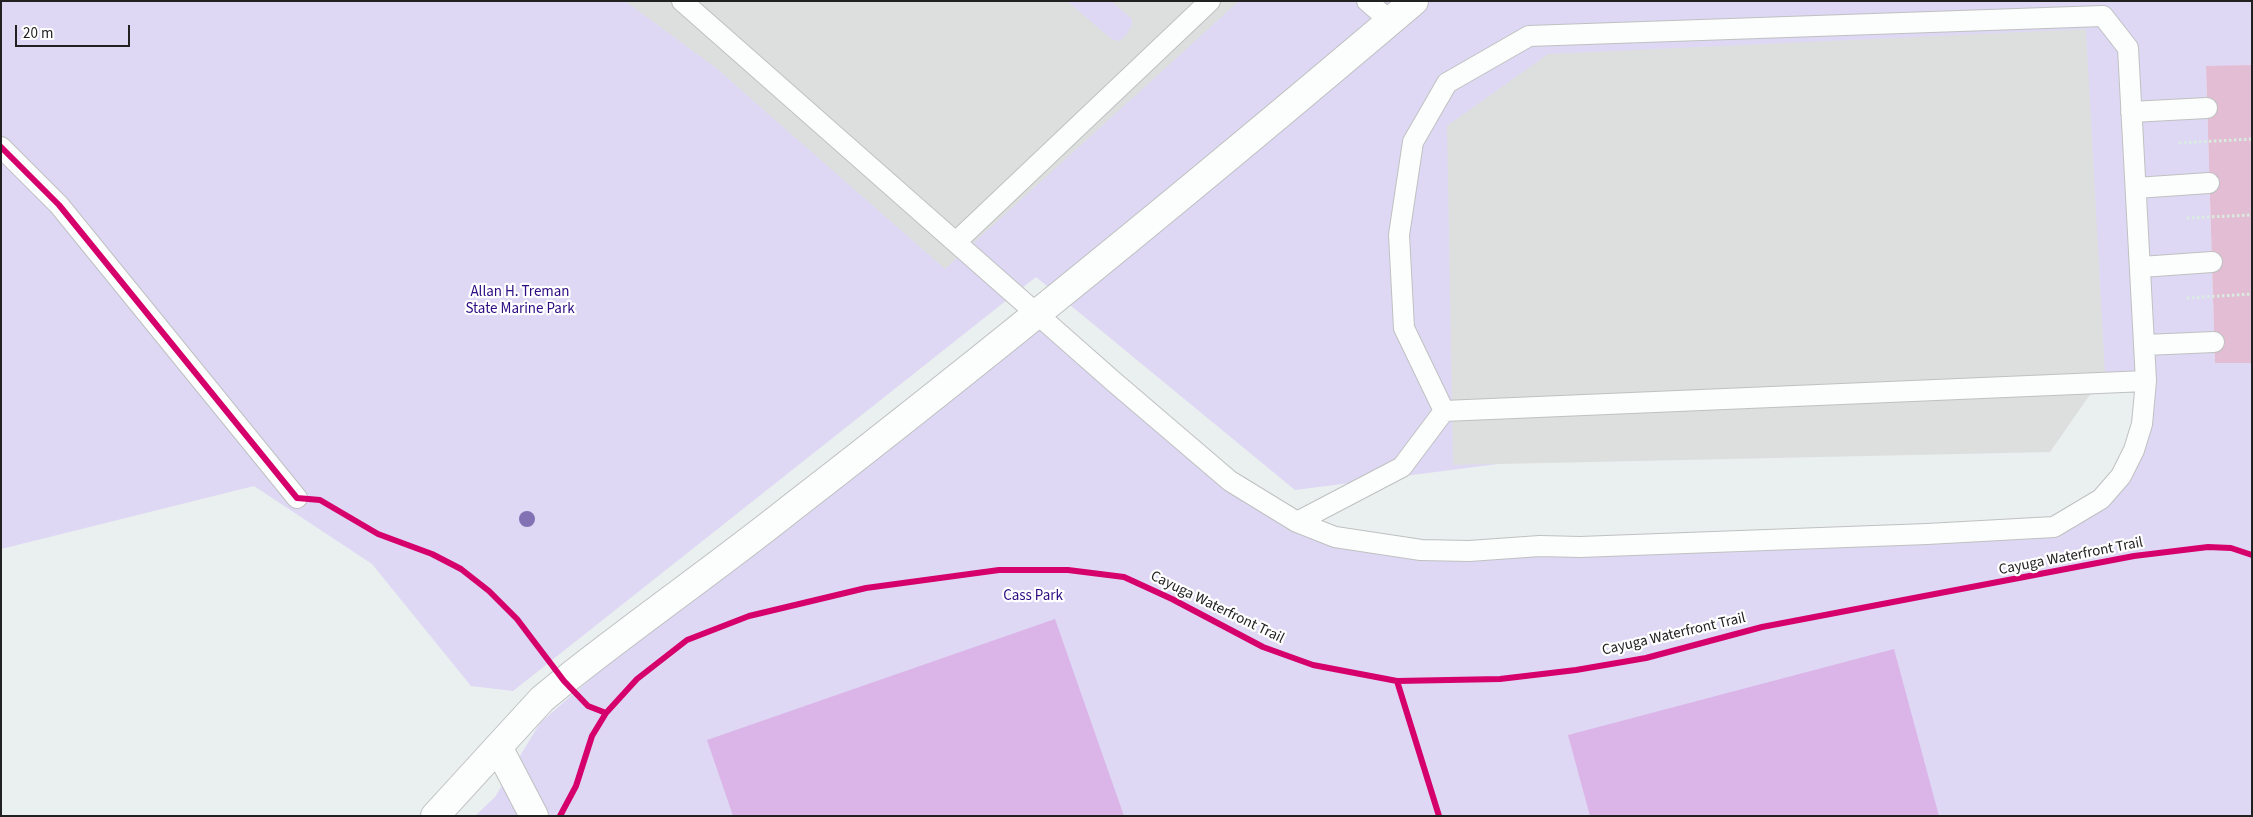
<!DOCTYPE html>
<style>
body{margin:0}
#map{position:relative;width:2253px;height:817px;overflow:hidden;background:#eaefef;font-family:"Source Sans 3",sans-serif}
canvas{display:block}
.frame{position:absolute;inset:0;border:2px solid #212121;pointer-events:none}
.scale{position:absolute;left:15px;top:25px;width:115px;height:22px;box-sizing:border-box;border:2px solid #212121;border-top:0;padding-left:6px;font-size:15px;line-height:18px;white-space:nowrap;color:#212121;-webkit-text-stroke:4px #fff;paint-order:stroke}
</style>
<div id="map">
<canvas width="2253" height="817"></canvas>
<div class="frame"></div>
<div class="scale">20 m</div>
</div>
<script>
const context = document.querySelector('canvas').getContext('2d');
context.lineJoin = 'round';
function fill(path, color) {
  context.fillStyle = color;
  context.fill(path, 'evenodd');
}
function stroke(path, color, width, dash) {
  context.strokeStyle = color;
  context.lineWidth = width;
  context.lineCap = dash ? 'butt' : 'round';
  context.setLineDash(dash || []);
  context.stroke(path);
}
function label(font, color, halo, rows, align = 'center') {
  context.font = font + ' "Source Sans 3",sans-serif';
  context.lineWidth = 4.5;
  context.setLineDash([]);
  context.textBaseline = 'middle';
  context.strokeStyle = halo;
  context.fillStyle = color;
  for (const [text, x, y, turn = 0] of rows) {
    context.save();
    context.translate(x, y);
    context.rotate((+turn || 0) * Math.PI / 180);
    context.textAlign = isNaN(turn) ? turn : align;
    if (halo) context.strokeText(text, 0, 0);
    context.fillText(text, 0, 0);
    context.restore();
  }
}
fill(new Path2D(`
 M1,1H2252V65L2206,67L2215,363H2252V816H475L495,797L540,723L747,542L1039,313L1277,510L1350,540L1510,548L2054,527L2121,476L2145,381L1295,490L1036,277L513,691L471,686L372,564L254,486L1,549Z`), '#ded8f5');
fill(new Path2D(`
 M1055,619L1124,816H733L707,740Z
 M1894,649L1939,816H1590L1568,735Z`), '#dbb5e7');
fill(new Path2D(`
 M625,1H1067L1113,40L1119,41L1126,35L1132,25V19L1111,1H1239L945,269L716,68Z
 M2086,29L2105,373L2050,452L1453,465L1447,126L1548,54Z`), '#dddfdf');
fill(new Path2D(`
 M2252,65V363H2215L2206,66Z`), '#e2bdd4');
const lane = new Path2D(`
 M682,1L1113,381L1230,481L1297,522L1335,537L1421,550L1469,551L1540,546L1580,547L1927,534L2054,527L2101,499L2121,476L2134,450L2142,424L2146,381L2128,48L2103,16L1529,36L1447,83L1413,142L1399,235L1404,328L1444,411
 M1367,1L1390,21
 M2131,112L2207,108
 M1,147L59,205L297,498
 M2136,188L2209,183
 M957,241L1210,1
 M2141,267L2212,262
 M2145,345L2214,342
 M1444,411L2146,381
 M1297,522L1402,467L1444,411`);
const street = new Path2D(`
 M498,747L534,816
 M435,816L542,699L564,681C638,622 716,568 790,509C1002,345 1209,175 1414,1`);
stroke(lane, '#bfc1c1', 22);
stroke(street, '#bfc1c1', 30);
stroke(new Path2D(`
 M2179,143L2252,139
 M2187,218L2252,215
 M2187,298L2252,294
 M1397,681L1439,816`), '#daece0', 3, [2.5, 2.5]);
stroke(lane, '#fcfdfd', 20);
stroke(street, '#fcfdfd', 28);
stroke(new Path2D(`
 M1,147L59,205L297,498L320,500L378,534L432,554L461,569L489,591L517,619L564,681L588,706L606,713
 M1397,681L1439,816
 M560,816L576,786L592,736L606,713L637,679L687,640L749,616L866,588L999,570H1068L1124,577L1172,599L1263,647L1313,665L1397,681L1500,679L1576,670L1646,658L1762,627L2134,556L2208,547L2231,548L2252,555`), '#d6006c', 6);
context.fillStyle = '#8272b4';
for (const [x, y] of [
 [527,519]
]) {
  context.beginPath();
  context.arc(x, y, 8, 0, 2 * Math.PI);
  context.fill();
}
label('15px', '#2c0b83', '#fff', [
 ["Allan H. Treman",520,293],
 ["State Marine Park",520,310],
 ["Cass Park",1033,597]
]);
label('15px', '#212121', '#fff', [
 ["Cayuga Waterfront Trail",2071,557,-11],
 ["Cayuga Waterfront Trail",1217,608,26],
 ["Cayuga Waterfront Trail",1674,635,-13]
]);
</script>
